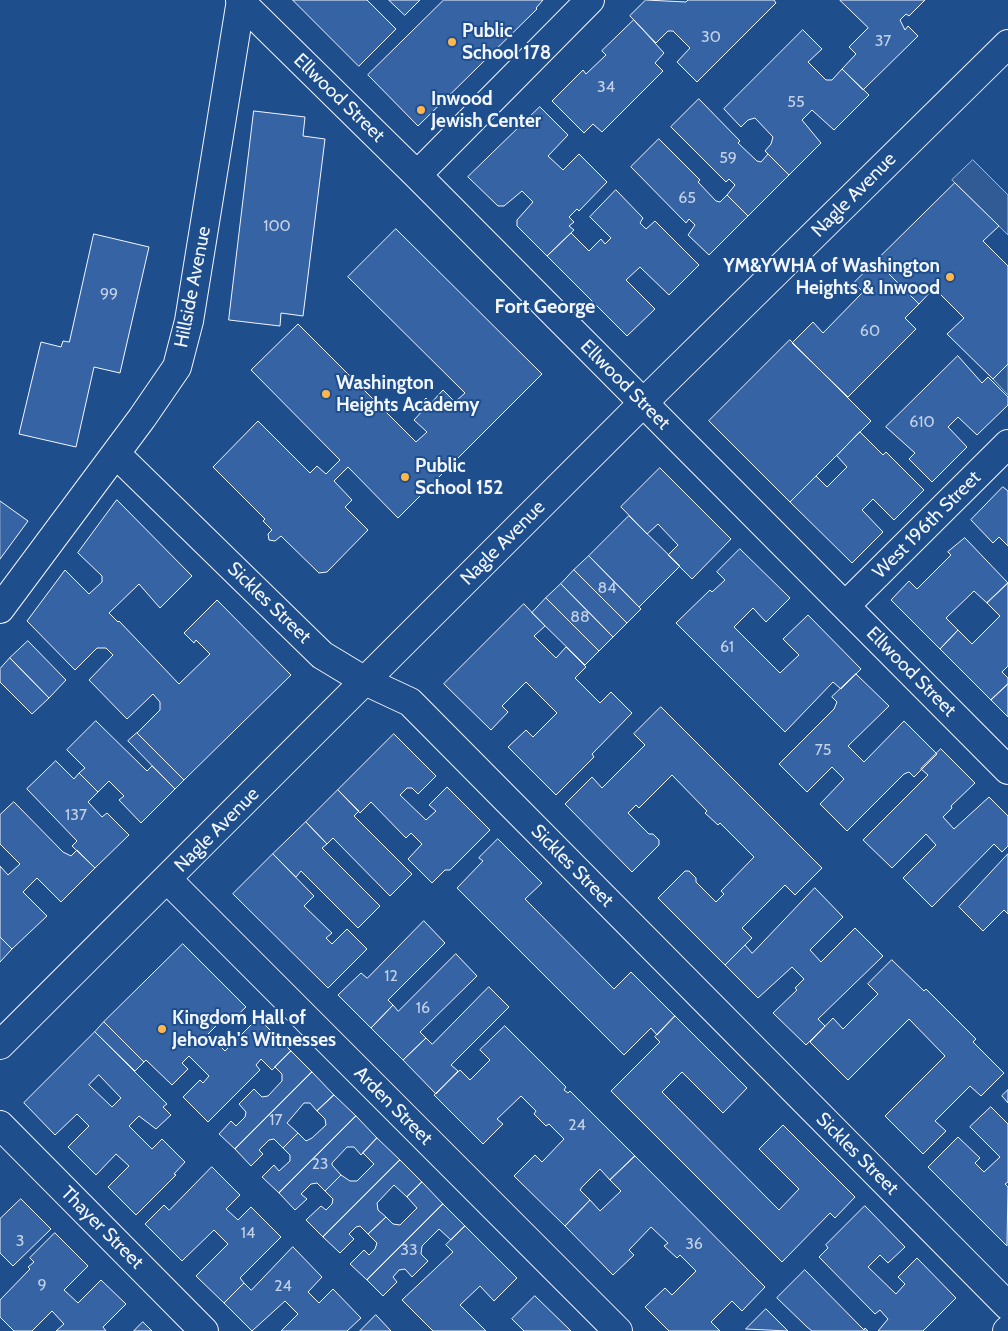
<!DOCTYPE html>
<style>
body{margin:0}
canvas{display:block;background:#1f4e8c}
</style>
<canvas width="1008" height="1331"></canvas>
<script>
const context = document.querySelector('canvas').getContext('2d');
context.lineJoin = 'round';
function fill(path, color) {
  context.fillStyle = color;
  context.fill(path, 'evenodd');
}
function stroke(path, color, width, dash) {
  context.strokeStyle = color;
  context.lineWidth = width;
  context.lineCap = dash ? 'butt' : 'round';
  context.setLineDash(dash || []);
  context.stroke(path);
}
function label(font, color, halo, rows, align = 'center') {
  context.font = font + ' Cabin,sans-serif';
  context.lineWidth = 4;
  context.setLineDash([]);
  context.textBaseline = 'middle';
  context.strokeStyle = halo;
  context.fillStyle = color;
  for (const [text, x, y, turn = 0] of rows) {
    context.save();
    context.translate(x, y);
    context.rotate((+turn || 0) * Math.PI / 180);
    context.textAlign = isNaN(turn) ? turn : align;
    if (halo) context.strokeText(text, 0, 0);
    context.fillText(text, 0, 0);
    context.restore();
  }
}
const parking = new Path2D(`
 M973,160L1008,195V235L952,180Z
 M1008,364V395L993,379Z`);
fill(parking, '#305b95');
stroke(parking, '#a8bbd7', 1);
const building = new Path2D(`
 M293,0H367L396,29L359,66Z
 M389,0H420L405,15Z
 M444,0H543L536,8L537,9L418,126L368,75Z
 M646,0L686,2L688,0H774L776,3L697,82L677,62L690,48L673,31H668L656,43L630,16Z
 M840,0H925L909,16L906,14L900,20L905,30L908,26L918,36L863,90L842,69L856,54L849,47L868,28Z
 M634,20L664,53L655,63L663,71L602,132L593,124L584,133L552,101L583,70L586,74L606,55L602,51Z
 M803,30L822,49L808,62L826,80H832L842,69L869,95L834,130L812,110L802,120L821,143L789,175L765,151L771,144L773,137L755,118L748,120L741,127L724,109Z
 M699,99L740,141L738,143L757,161L761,162L768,154L789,175L748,216L727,195L735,185L729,179L726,182L671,127Z
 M540,107L568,135L548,156L563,170L579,154L607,182L579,211L577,209L569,217L574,222L569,226L574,230L547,256L517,226V220L533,202L522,191L504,206H498L468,177Z
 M254,111L305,117L303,136L325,139L303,316L281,313L280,326L229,320Z
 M659,139L700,180L698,182L716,201L720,202L727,195L748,216L709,255L688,235L695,225L689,219L686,223L631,167Z
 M955,183L999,226L983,241L1008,266V364L993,379L947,334L964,318L934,288L919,304L876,261Z
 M616,190L643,218L640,223L646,229L655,221L699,265L669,295L640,267L626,280L655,309L627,336L547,256L571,233L589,251L601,239L605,244L611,238L590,217Z
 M396,229L542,374L398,518L348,467L334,481L352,500L345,507L368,530L327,572L319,573L281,536L275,541L269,540L268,534L272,530L263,521L265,519L213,467L258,421L310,473L317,466L326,474L340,460L251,370L298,324L416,442L427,432L414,420L425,408L420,404L426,398L431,403L443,390L455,402L465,393L348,277Z
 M94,234L149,247L120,373L94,367L76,447L19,434L41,342L61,347L63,341L69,342Z
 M876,261L919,304L905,318L916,329L848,397L792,343L813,322L823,333L863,292L854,283Z
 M790,340L871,421L790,502L709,421Z
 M958,356L982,383L988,377L1008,397V405L977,435L958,417L948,427L967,447L932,482L909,459L915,453L886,427Z
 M860,432L883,455L886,452L924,490L894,520L873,499L862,510L883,532L852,563L790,502L816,476L827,487L847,467L837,456Z
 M660,468L731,539L692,579L668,555L678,545L658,524L647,534L621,507Z
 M1003,487L1008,491V546L999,537L993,543L971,520Z
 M117,500L192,576L160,608L139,584L109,613L118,622L119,621L179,684L210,654L196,640L194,643L184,633L217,600L291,675L184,780L137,733L160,710V702L153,694L127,719L89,680L113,655L106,648H97L75,670L27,621L65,570L89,594L102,582V576L78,553Z
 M0,501L28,521L0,559Z
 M629,516L680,566L639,607L589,556Z
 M965,538L1008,583L987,603L974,591L946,618L958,630L940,649L891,600L909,581L917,589L951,555L948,552Z
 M740,549L790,598L766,622L753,608L734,627L780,673L799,655L783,639L808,615L861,669L841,689L833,682L785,732L676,623L710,590L712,592L725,580L717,572Z
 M589,556L641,609L627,623L574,570Z
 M574,570L627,623L613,637L561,584Z
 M1008,583V666L1002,672L1008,678V684L991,700L940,649L958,630L972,644L1000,616L987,603Z
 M561,584L613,637L599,651L546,598Z
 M546,598L599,651L585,665L532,613Z
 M524,604L545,626L534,636L556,658L566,647L586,667L575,678L600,703L611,692L632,713L592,754L594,757L556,795L508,747L526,730L533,737L557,713L526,682L502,706L508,712L491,730L444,684Z
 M28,641L66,680L49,698L10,658Z
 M10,658L49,698L32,714L0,682V669Z
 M856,674L889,706L848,746L864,762L904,721L937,754L914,777L909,772L904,774L847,831L820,804L844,779L832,767L807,792L779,764L834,709L837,702L832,697Z
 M1008,684V717L991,700Z
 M661,707L822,868L795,895L785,885L742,928L752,938L725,965L658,898L685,871H689L696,878V882L716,902L724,894L721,891L754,857L720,823L718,825L705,813L707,811L672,775L639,808L636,805L628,813L649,834H653L659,840V845L632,872L565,804L592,777L602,788L645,745L634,734Z
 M96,721L147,771L152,766L175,789L141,823L119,800L124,796L109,781L98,792L79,773L85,768L67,750Z
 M137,733L184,780L175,789L128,741Z
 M394,734L436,776L418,794L412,788H407L400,795L426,820L436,811L429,805L447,787L490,830L450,870H445L432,883L408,859L422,844L411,833L406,838L371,802L360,813L338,790Z
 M941,749L975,783L951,806L952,808L943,817L954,829L989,797L1008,816V846L1002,852L994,844L932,907L903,878L936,845L926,834L892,868L863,840L928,775L921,769Z
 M56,761L74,779L79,773L98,792L88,802L102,817L107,813L129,835L95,868L72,846L77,841L27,789Z
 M338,790L359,811L354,816L412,874L390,896L333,838L327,844L306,822Z
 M14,802L63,852L71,856L77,850L95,868L61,902L37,878L23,892L47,916L12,949L0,937V866L8,875L20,864L0,844V815Z
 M306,822L327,844L322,848L380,906L358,928L301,871L296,877L273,854Z
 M498,839L542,883L525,899L614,989L631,972L675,1016L657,1035L651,1028L624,1055L457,888L483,861L479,858Z
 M273,854L314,896L304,906L332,933L326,938L332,944L347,929L367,949L328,988L233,894Z
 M1008,854V914L1004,910L983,931L959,907Z
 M815,888L843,917L810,950L821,962L855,928L883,956L818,1019L825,1026L806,1045L773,1013L797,990L795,988L804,979L792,967L758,998L725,965L745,945L752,953Z
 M424,921L445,943L388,1000L393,1005L371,1028L338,995L361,973L367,978Z
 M0,937L12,949L0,962Z
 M183,944L246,1007L229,1023L224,1018L208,1034L225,1051L258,1018L291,1051L272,1070L261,1059L256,1065L260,1070L208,1122L183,1097L200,1080L203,1083L209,1076L189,1056L182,1063L188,1069L172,1085L146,1060L144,1062L104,1022Z
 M456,954L477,976L420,1032L426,1038L403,1060L371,1028L393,1005L398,1011Z
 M892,960L924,991L926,989L976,1039L973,1042L1004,1073L981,1096L970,1086L935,1121L946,1131L923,1154L885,1116L945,1056L909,1019L848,1080L810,1042L833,1018L843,1029L878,994L868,984Z
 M489,987L509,1007L451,1065L458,1071L436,1094L403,1060L426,1038L432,1044Z
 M675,1016L747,1088L723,1113L682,1072L662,1092L779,1210L799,1189L759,1149L783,1125L855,1197L835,1218L830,1213L782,1262L611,1091L660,1042L655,1037Z
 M104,1022L144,1062L135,1071L95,1032Z
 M505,1026L566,1087L564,1090L568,1093L570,1091L635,1156L610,1180L600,1169L582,1187L580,1190L590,1200L565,1226L514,1176L535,1155L542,1162L564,1139L549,1124L546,1126L534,1114L536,1111L521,1096L497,1119L503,1124L483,1144L434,1095L460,1070L470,1080L490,1060L480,1050Z
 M95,1032L167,1104L163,1107L171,1115L156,1129L139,1116L129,1126L152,1149L162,1139L185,1162L174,1174L176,1175L136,1215L108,1187L129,1166L116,1154L96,1175L68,1147L89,1126L77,1114L55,1135L24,1103ZM99,1075L121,1098L112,1107L89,1085Z
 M291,1051L312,1072L235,1149L219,1134L231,1121L236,1126L245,1117L246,1112L239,1104L254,1089L262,1097L268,1096L282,1081V1074L275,1067Z
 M312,1072L334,1095L317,1111L310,1103H304L287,1123L298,1133L283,1148L274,1139L269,1140L259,1150L263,1154L251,1166L235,1149Z
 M1008,1090V1103L1002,1096Z
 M334,1095L356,1116L279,1193L262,1177L274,1165L279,1171L290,1161V1155L283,1148L298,1133L306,1141L312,1138L326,1125L325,1119L317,1111Z
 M991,1107L1008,1124V1182L1005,1184L1008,1187L1007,1246L928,1167L958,1137L980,1158L975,1163L984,1172L1000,1157L970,1127Z
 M356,1116L377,1138L361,1155L354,1147H347L332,1163V1165L341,1175L325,1191L317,1183L311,1184L301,1194L307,1199L295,1210L279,1193Z
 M377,1138L400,1160L323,1237L306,1220L321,1206L326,1210L332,1204L333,1199L325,1191L341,1175L350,1181H357L374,1164L363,1153Z
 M635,1156L765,1287L742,1311L732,1301L711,1322L720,1331H669L645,1307L665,1288L672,1295L696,1271L680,1255L677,1258L664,1246L668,1243L651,1227L629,1250L634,1255L613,1275L565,1226L590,1200L600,1211L621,1191L610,1180Z
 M400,1160L422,1182L407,1197L394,1185L377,1203L378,1210L386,1217L368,1234L360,1226L356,1227L349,1234L354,1239L340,1253L323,1237Z
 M212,1167L240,1195L226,1209L238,1220L251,1207L281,1237L240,1278L244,1283L224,1303L196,1276L228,1244L214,1230L182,1261L145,1224L164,1205L169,1210Z
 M422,1182L443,1204L367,1280L350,1264L364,1250L369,1255L375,1249L377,1243L368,1234L386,1217L393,1224L400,1225L417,1208L407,1197Z
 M21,1199L51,1229L13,1266L0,1253V1219Z
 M443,1204L465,1226L451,1240L439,1229L422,1246L421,1254L428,1261L412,1277L405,1269L399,1270L393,1277L397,1282L383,1296L367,1280Z
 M865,1206L905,1247L888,1263L880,1255L868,1267L896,1294L905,1284L898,1277L917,1258L956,1298L923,1331H878L888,1319L880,1310L875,1314L819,1257L828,1248L826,1245Z
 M465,1226L517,1278L494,1301L480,1286L460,1305L486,1331H433L402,1300L453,1252L446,1245Z
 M55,1233L88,1266L64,1290L78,1303L101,1280L126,1304L103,1327L106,1331H56L64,1324L52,1311L32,1331H14L0,1317V1300L30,1269L28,1267L34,1262L30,1258Z
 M293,1247L322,1277L308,1292L319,1303L333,1289L361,1318L347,1331H281L298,1314L285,1301L252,1331L224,1303L244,1283L251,1290Z
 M805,1270L864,1330L865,1328L868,1331H812L807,1327L777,1298Z
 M535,1296L571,1331H524L512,1319Z
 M766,1309L788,1331L746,1329Z
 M376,1315L391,1331H360Z
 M143,1322L152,1331H134Z`);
fill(building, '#3563a3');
stroke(building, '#f2f6ff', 1);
const minor = new Path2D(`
 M240,1L417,175L1008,770
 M417,175L590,0
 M116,454L322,655L365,681L410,702L1008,1306
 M845,606L1008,444
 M0,609L142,418L177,367L189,321L241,0
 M168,880L618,1331
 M0,1125L204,1331`);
const major = new Path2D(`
 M0,1045L643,403L1008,44
 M1007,1331L1008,1330`);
stroke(minor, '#f2f6ff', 30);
stroke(major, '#f2f6ff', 30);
stroke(minor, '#1f4e8c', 28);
stroke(major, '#1f4e8c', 28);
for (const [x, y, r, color] of [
 [452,42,5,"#ffb74d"],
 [421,110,5,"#ffb74d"],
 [950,277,5,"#ffb74d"],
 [326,394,5,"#ffb74d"],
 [405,477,5,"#ffb74d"],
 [162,1029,5,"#ffb74d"]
]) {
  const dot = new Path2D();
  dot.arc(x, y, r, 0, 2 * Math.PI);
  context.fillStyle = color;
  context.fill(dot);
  stroke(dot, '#1f4e8c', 2);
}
label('16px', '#c3d1e8', null, [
 ["30",711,37],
 ["37",883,41],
 ["34",606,87],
 ["55",796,102],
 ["59",728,158],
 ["65",687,198],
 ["100",277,226],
 ["99",109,294],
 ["60",870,331],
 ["610",922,422],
 ["84",607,588],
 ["88",580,617],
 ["61",727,647],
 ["75",823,750],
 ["137",76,815],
 ["12",391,976],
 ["16",423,1008],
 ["17",276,1120],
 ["24",577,1125],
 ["23",320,1164],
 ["14",248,1233],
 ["3",20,1241],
 ["36",694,1244],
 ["33",409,1250],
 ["9",42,1285],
 ["24",283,1286]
]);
label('bold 19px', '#f2f6ff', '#1f4e8c', [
 ["Public",462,31],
 ["School 178",462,53],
 ["Inwood",431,99],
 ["Jewish Center",431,121],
 ["YM&YWHA of Washington",940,266,"right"],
 ["Heights & Inwood",940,288,"right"],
 ["Washington",336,383],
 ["Heights Academy",336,405],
 ["Public",415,466],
 ["School 152",415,488],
 ["Kingdom Hall of",172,1018],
 ["Jehovah's Witnesses",172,1040]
], 'left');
label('19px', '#f2f6ff', '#1f4e8c', [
 ["Ellwood Street",339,98,44],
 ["Nagle Avenue",854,195,-45],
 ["Hillside Avenue",193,287,-79],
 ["Ellwood Street",625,385,45],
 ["West 196th Street",927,525,-45],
 ["Nagle Avenue",503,543,-45],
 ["Sickles Street",269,603,44],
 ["Ellwood Street",911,672,45],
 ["Nagle Avenue",217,830,-45],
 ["Sickles Street",572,866,45],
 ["Arden Street",393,1106,45],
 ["Sickles Street",857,1154,45],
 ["Thayer Street",102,1228,45]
]);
label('bold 20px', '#f2f6ff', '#1f4e8c', [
 ["Fort George",545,307]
]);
</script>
